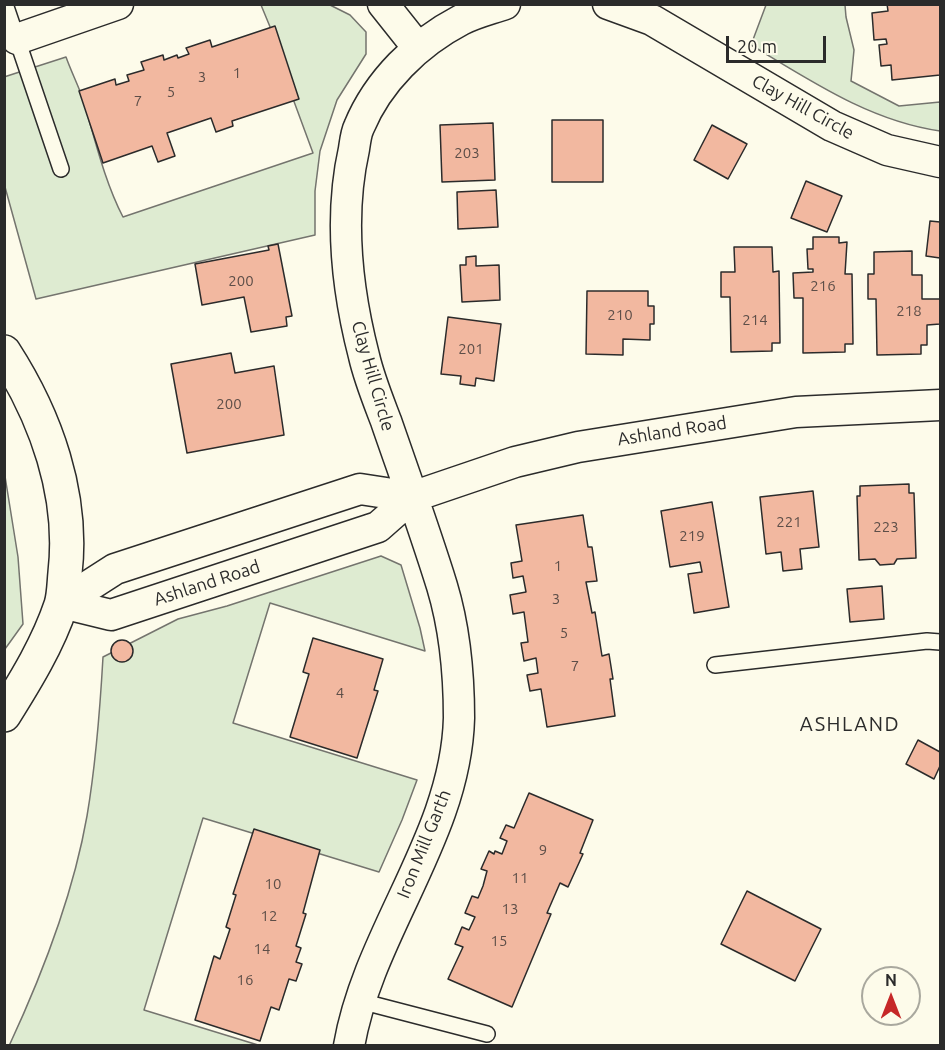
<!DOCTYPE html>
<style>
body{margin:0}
#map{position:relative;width:945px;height:1050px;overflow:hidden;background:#fdfbea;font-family:Ubuntu,sans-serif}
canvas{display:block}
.frame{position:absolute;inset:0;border:6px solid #2b2b2b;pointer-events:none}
.north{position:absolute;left:861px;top:966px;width:60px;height:60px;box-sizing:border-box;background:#fdfbea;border:2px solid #a9a89e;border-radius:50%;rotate:0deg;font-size:16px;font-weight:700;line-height:24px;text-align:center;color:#2b2b2b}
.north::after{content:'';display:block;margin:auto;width:21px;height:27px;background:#c62828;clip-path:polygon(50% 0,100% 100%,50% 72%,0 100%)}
.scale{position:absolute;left:726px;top:36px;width:100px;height:27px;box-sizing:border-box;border:3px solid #2b2b2b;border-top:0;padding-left:8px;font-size:18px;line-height:21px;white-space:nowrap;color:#2b2b2b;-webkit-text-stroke:4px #fdfbea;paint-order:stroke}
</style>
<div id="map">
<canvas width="945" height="1050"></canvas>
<div class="frame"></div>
<div class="north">N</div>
<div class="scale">20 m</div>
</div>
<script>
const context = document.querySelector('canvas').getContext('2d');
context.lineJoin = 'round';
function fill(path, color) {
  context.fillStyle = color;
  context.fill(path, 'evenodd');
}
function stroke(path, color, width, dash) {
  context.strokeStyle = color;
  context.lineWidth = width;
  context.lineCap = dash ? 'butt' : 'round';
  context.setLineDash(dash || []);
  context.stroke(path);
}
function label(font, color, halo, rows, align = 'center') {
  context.font = font + ' Ubuntu,sans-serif';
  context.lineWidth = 4.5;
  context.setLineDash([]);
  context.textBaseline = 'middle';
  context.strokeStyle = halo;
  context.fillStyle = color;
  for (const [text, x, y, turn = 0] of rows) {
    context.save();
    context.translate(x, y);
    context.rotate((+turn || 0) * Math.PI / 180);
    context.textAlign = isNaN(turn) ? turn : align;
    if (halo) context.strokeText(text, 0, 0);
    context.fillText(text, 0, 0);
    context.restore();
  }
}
const green = new Path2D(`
 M261,5H330L350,15L366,32V54L337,100L320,151L315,191V235L36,299L5,187L4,77L66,57C71,71 78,85 83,99C95,139 104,180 123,217L313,153L282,69L273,34Z
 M766,5H845L846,17L854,50L851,81L899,106L940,102V131C870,121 811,81 751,45Z
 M4,470L18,557L23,624L5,649Z
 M381,556L401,565L420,628L425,651L270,603L233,723L417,780L402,820L379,872L203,818L144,1010L258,1045L9,1046C43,973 73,896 87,816C96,763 100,710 103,657L178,619L227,606Z`);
fill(green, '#deebd1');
stroke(green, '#74746e', 1.5);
const building = new Path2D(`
 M887,4H940V75L892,80L891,65L881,66L879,45L887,44L886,39L874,40L872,13L888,11Z
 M275,26L299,99L232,121L233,126L216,132L211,118L167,133L175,156L158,162L152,146L103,163L79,91L115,79L116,85L129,81L127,75L144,70L141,62L163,55L164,60L177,55L178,58L189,54L186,48L210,40L212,47Z
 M552,120H603V182H552Z
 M493,123L495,180L442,182L440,125Z
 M712,125L747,144L728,179L694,160Z
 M806,181L842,196L827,232L791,218Z
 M496,190L498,227L458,229L457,192Z
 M930,221L940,222V258L926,256Z
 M813,237H839V243L847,242L845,274H852L853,344H845V352L803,353V298H794L793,273L813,272V269H808L807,249H813Z
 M278,244L292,316L286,317L287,326L251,332L244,297L202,305L195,264L269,250L268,246Z
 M734,247H772L773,272L779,271L780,343H772V351L731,352L730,297H721V272H735Z
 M912,251V275H922V299H940V324L927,325V345H921V354L877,355L876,299H868V274H874V252Z
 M476,256V266L499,265L500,300L462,302L460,265H466V257Z
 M587,291H648V306H654V324H650V340L623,339V355L586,354Z
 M448,317L501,324L494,381L476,378L475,386L460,384L461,376L441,374Z
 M231,353L235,373L274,366L284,435L187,453L171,364Z
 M909,484V493H914L916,558L897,559L894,564L880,565L875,559L859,560L857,496H860V486Z
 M813,491L819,547L800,549L802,569L783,571L781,552L766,554L760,497Z
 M712,502L729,607L694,613L688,574L702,572L700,562L670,567L661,511Z
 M583,515L588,547H592L597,581L586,582L592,613L595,612L602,656L609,654L613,679H610L615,716L547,727L541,689L530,691L527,675L538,673L536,658L524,661L521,643L528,642L524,612L513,614L510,595L526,592L523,576L513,578L511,563L522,561L516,525Z
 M882,586L884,619L850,622L847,589Z
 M313,638L383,659L374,690L378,691L357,758L290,737L309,674L303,672Z
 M111 651a11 11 0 1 1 22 0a11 11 0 1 1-22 0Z
 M918,740L940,752V766L934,779L906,764Z
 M529,793L593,820L580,853L583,854L568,887L560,883L547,913L551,914L512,1007L448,979L463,947L455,944L462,927L469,930L475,917L465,913L472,896L478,898L483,886L487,871L481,869L489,851L494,854L495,851L502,854L507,841L500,838L506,825L514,828Z
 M254,829L320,850L303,913L306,914L296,946L301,948L296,962L302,964L296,981L289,979L279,1010L271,1007L260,1041L195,1020L214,956L220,959L230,929L226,927L236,895L233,894Z
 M747,891L821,929L795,981L721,944Z`);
fill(building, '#f2b8a0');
stroke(building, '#2b2b2b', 1.5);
const lane = new Path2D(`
 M5,4L61,169
 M715,665L927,641L940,642
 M360,1001L487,1034`);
const street = new Path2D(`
 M383,4L418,48
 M608,4L652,20L832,126L887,150L940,162
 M17,39L118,4
 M62,603L111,615L378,527L412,497L515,462L578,447L796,412L940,405
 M62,603L115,569L360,489L412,497
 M349,1046C369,931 456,836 459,718C459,673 455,629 442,586C425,531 405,476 386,421C378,400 369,378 364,356C347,290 339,216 354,149C355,142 356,133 359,127C378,81 417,43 461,20C474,13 491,9 505,4`);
const secondary = new Path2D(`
 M4,352C46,417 74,495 65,573C64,583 64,595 61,605C48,644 26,680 4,715`);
stroke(lane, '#2b2b2b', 18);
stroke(street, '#2b2b2b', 33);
stroke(secondary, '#2b2b2b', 36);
stroke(lane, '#fdfbea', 15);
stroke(street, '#fdfbea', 30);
stroke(secondary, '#fdfbea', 33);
label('15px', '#5d4e48', null, [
 ["1",237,73],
 ["3",202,77],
 ["5",171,92],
 ["7",138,101],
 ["203",467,153],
 ["200",241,281],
 ["216",823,286],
 ["218",909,311],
 ["210",620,315],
 ["214",755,320],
 ["201",471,349],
 ["200",229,404],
 ["221",789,522],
 ["223",886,527],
 ["219",692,536],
 ["1",558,566],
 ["3",556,599],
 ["5",564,633],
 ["7",575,666],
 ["4",340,693],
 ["9",543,850],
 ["11",520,878],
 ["10",273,884],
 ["13",510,909],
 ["12",269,916],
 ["15",499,941],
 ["14",262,949],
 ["16",245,980]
]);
label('18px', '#2b2b2b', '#fdfbea', [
 ["Clay Hill Circle",803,107,29],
 ["Clay Hill Circle",373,376,74],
 ["Ashland Road",672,431,-9],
 ["Ashland Road",207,583,-18],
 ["Iron Mill Garth",424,844,-68]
]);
context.letterSpacing = '1.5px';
label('20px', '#2b2b2b', '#fdfbea', [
 ["ASHLAND",850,724]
]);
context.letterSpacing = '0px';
</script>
